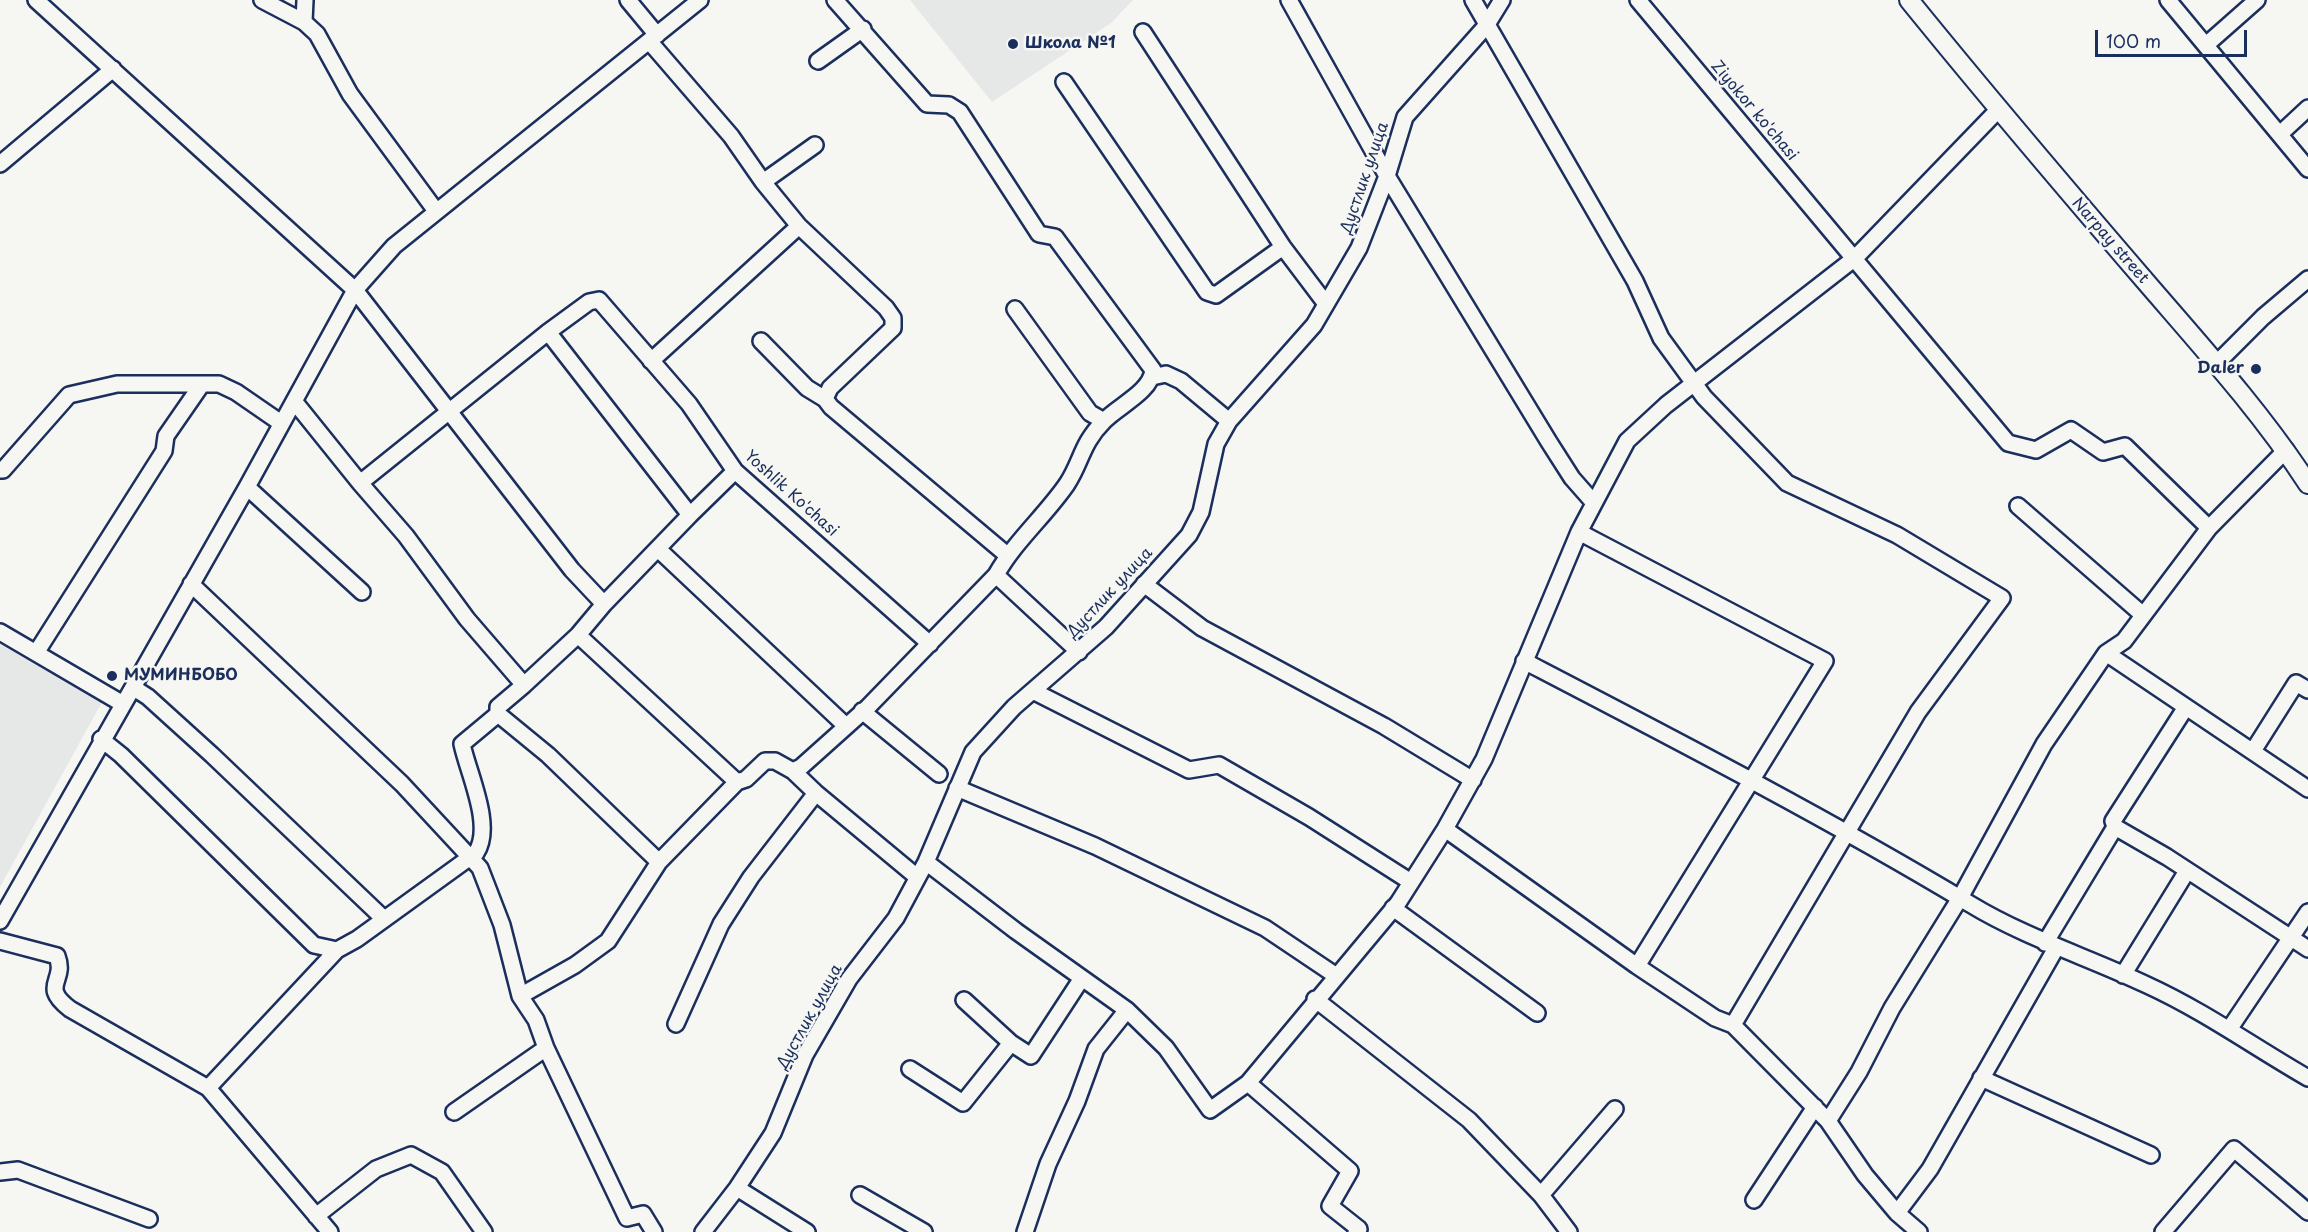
<!DOCTYPE html>
<meta charset="utf-8">
<style>
body{margin:0}
#map{position:relative;width:2308px;height:1232px;overflow:hidden;background:#f6f6f2;font-family:"Playpen Sans",sans-serif}
canvas{display:block}
.scale{position:absolute;left:2095px;top:30px;width:152px;height:27px;box-sizing:border-box;border:3px solid #1b2f5e;border-top:0;padding-left:8px;font-size:18px;line-height:21px;white-space:nowrap;color:#1b2f5e;-webkit-text-stroke:4px #f6f6f2;paint-order:stroke}
</style>
<div id="map">
<canvas width="2308" height="1232"></canvas>
<div class="scale">100 m</div>
</div>
<script>
const context = document.querySelector('canvas').getContext('2d');
context.lineJoin = 'round';
function fill(path, color) {
  context.fillStyle = color;
  context.fill(path, 'evenodd');
}
function stroke(path, color, width, dash) {
  context.strokeStyle = color;
  context.lineWidth = width;
  context.lineCap = dash ? 'butt' : 'round';
  context.setLineDash(dash || []);
  context.stroke(path);
}
function label(font, color, halo, rows, align = 'center') {
  context.font = font + ' "Playpen Sans",sans-serif';
  context.lineWidth = 5;
  context.setLineDash([]);
  context.textBaseline = 'middle';
  context.strokeStyle = halo;
  context.fillStyle = color;
  for (const [text, x, y, turn = 0] of rows) {
    context.save();
    context.translate(x, y);
    context.rotate((+turn || 0) * Math.PI / 180);
    context.textAlign = isNaN(turn) ? turn : align;
    if (halo) context.strokeText(text, 0, 0);
    context.fillText(text, 0, 0);
    context.restore();
  }
}
fill(new Path2D(`
 M910,0H1133L1111,23L992,102Z
 M0,642L102,702L0,887Z`), '#e6e7e7');
const minor = new Path2D(`
 M36,0L355,290L572,570L604,604L690,515
 M262,0L304,22L317,34L350,94L436,211
 M628,0L657,35
 M1289,0L1387,176L1549,442L1572,478L1594,503
 M1473,0L1635,281L1661,338L1704,397L1787,483L1897,535L2002,598L1918,712L1733,1025
 M1638,0L2008,443L2036,450L2071,430L2103,452L2125,446L2209,528
 M2168,0L2308,169
 M304,22L305,0
 M1143,32L1283,247L1326,304
 M649,41L731,136L763,182L815,145
 M2206,45L2257,0
 M818,61L863,29
 M1064,82L1207,292L1216,295L1283,247
 M2280,134L2308,108
 M0,164L113,69
 M763,182L799,226L886,308L893,318V328L830,388L825,399L831,407L1007,555
 M1015,309L1090,413L1104,421
 M548,332L690,515L735,471
 M761,341L807,388L825,399
 M651,361L799,226
 M2216,364L2263,317L2308,279
 M1152,377L1166,374L1181,381L1229,421
 M294,401L360,483L406,536L467,619L524,685L498,707V714L548,755L659,862
 M0,470H3L69,395L117,384H219L236,392L281,423
 M360,483L548,332L589,302L599,300L689,404L735,471L930,644
 M247,487L362,592
 M2018,506L2143,615
 M1579,532L1825,661L1637,966
 M658,549L846,726
 M996,575L1079,652
 M191,584L402,784L480,868L502,925L520,996L536,1020L546,1048L627,1218L643,1214L654,1232
 M1144,584L1202,628L1384,726L1473,780
 M0,632L123,704
 M578,635L737,782
 M36,653L164,451L166,436L202,384
 M2106,653L2308,789
 M1524,661C1674,739 1825,817 1970,904C2026,938 2088,957 2147,985C2204,1011 2254,1047 2308,1078
 M524,685L578,635L604,604
 M134,688L148,697L212,755L383,918
 M1033,691L1189,770L1219,765L1309,817L1411,882
 M862,711L939,774
 M101,739L121,755L314,945L337,950L357,939L476,853C494,826 468,773 462,744L498,714
 M2253,751L2296,683L2308,690
 M957,788L1095,846L1265,928L1335,975
 M816,793L917,877
 M2115,827L2113,821L2186,707
 M1445,829L1637,966L1715,1018L1733,1025L1828,1121L1865,1175L1897,1213L1919,1232
 M926,862L1016,931L1127,1010L1166,1048L1210,1110L1248,1083
 M1393,908L1537,1013
 M0,921L247,487L355,290L394,246L700,0
 M0,941L57,956C67,982 39,985 70,1009L208,1088L330,1232
 M2045,943L2115,827L2167,857L2308,949
 M2123,975L2187,871
 M520,996L575,965L608,941L659,862L737,782L746,779L765,761H775L793,771L801,767L868,707L996,575C1015,541 1045,516 1067,484C1082,461 1081,444 1104,421C1118,406 1151,392 1153,370L1055,237L1039,234L960,112L949,105L927,104L835,0
 M1315,999L1469,1120L1541,1195L1569,1232
 M964,1000L1011,1043L1031,1056L1082,978
 M676,1024L721,924L751,877L816,793L793,771
 M2230,1028L2308,912
 M910,1069L963,1103L1011,1043
 M1981,1078L2151,1155
 M208,1088L337,950
 M454,1112L546,1048
 M1828,1121L1859,1072L1892,1008L1960,898L2044,744L2106,653L2124,641L2209,528L2286,450
 M0,1172L18,1170L149,1219
 M737,1188L807,1232
 M860,1195L924,1232
 M1541,1195L1615,1109
 M1754,1200L1815,1107
 M1897,1213L1930,1169L2056,948
 M316,1216L376,1169L411,1155L442,1172L484,1232
 M703,1232L737,1188L773,1133L805,1055L849,979L896,918L926,862L973,752L1014,707L1106,627L1189,535L1201,512L1216,444L1229,421L1314,325L1359,248L1387,176L1405,117L1486,26L1502,0
 M1025,1232L1048,1164L1077,1101L1096,1049L1127,1010
 M1356,1232L1359,1229L1330,1206L1350,1171L1248,1083L1398,903L1445,829L1484,759L1579,532L1627,441L1666,405L1855,258L1998,110
 M2163,1232L2234,1149L2308,1212`);
const major = new Path2D(`
 M1909,0C1986,95 2066,189 2146,282C2202,347 2261,412 2308,484`);
stroke(minor, '#1b2f5e', 20);
stroke(major, '#1b2f5e', 22);
stroke(minor, '#f6f6f2', 15);
stroke(major, '#f6f6f2', 18);
for (const [x, y, r, color] of [
 [1013,44,6,"#1b2f5e"],
 [2256,369,6,"#1b2f5e"],
 [112,676,6,"#1b2f5e"]
]) {
  const dot = new Path2D();
  dot.arc(x, y, r, 0, 2 * Math.PI);
  context.fillStyle = color;
  context.fill(dot);
  stroke(dot, '#f6f6f2', 2);
}
label('bold 16px', '#1b2f5e', '#f6f6f2', [
 ["Школа №1",1025,44],
 ["Daler",2244,369,"right"],
 ["МУМИНБОБО",124,676]
], 'left');
label('16px', '#1b2f5e', '#f6f6f2', [
 ["Ziyokor ko'chasi",1754,111,50],
 ["Дустлик улица",1365,178,-71],
 ["Narpay street",2110,241,49],
 ["Yoshlik Ko'chasi",791,494,42],
 ["Дустлик улица",1110,593,-47],
 ["Дустлик улица",810,1017,-61]
]);
</script>
